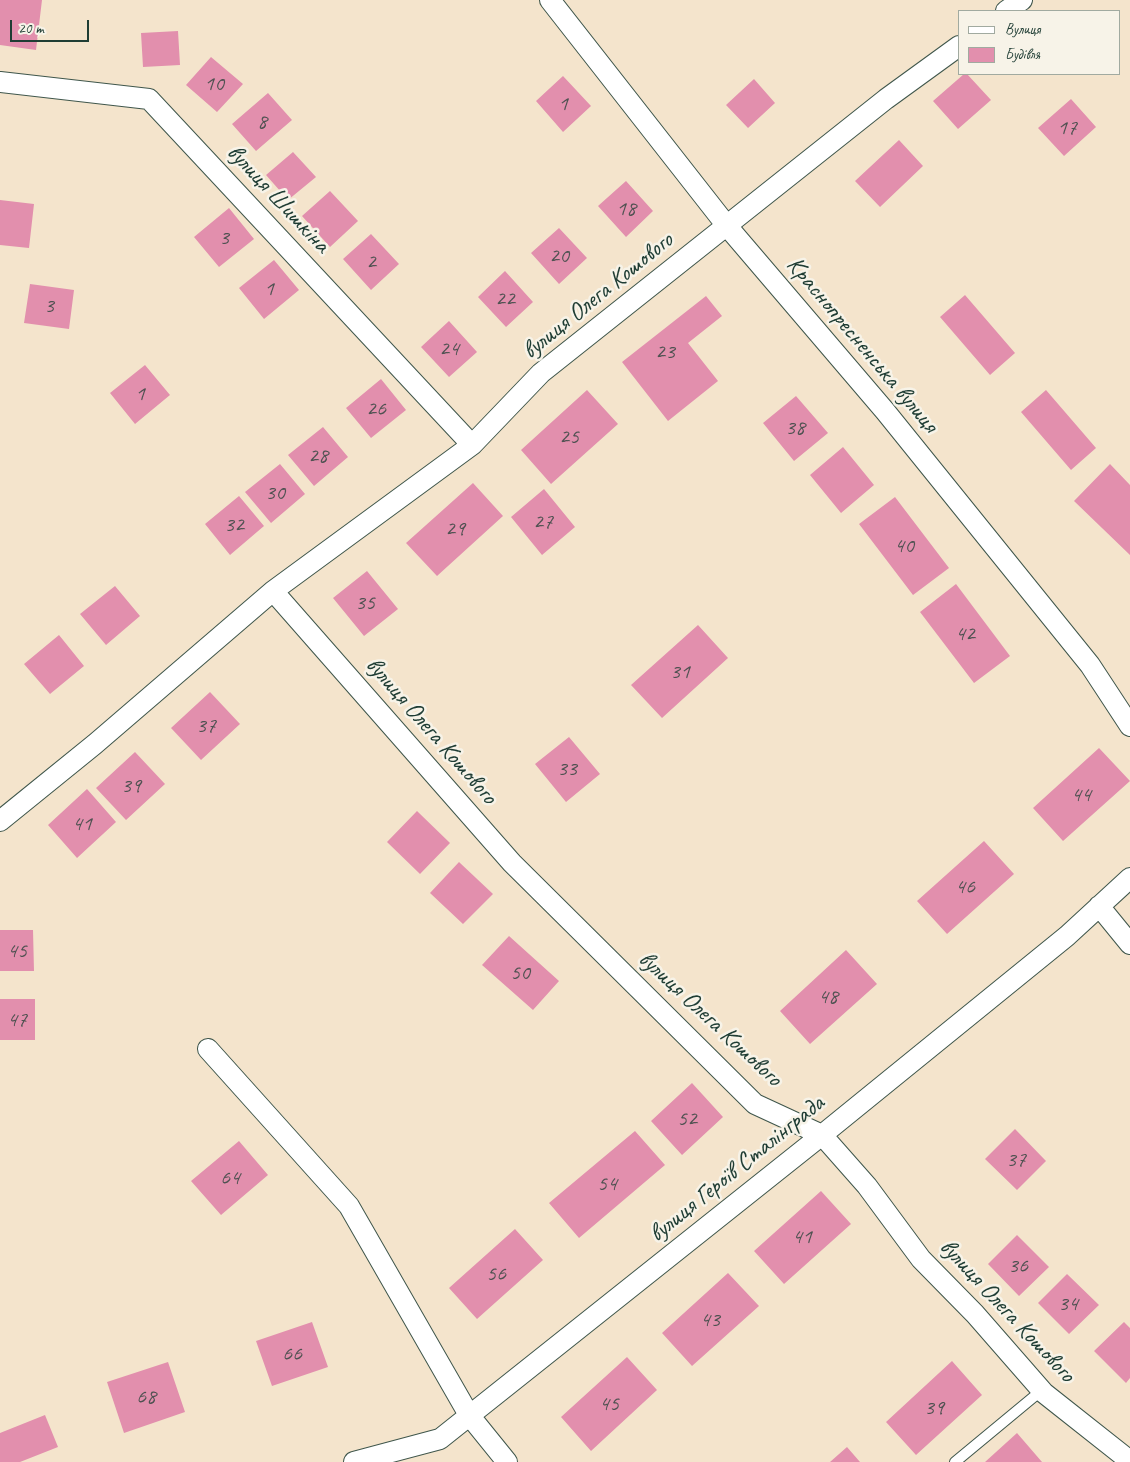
<!DOCTYPE html>
<meta charset="utf-8">
<style>
body{margin:0}
#map{position:relative;width:1130px;height:1462px;overflow:hidden;background:#f4e4cc;font-family:Caveat,sans-serif}
canvas{display:block}
.legend{position:absolute;left:958px;top:10px;width:162px;height:65px;box-sizing:border-box;background:#f7f3e8;border:1px solid #a1aaa0;margin:0;padding:6px 9px;list-style:none;font-size:15px;color:#1f3d34}
.legend li{display:flex;align-items:center;gap:10px;height:25px}
.legend b{width:25px;border:1px solid #a1aaa0}
.scale{position:absolute;left:10px;top:20px;width:79px;height:22px;box-sizing:border-box;border:2px solid #1f3d34;border-top:0;padding-left:6px;font-size:15px;line-height:18px;white-space:nowrap;color:#1f3d34;-webkit-text-stroke:4px #f7f3e8;paint-order:stroke}
</style>
<div id="map">
<canvas width="1130" height="1462"></canvas>
<ul class="legend">
<li><b style="height:6px;background:#fff"></b>Вулиця</li>
<li><b style="height:14px;background:#e28fad"></b>Будівля</li>
</ul>
<div class="scale">20 m</div>
</div>
<script>
const context = document.querySelector('canvas').getContext('2d');
context.lineJoin = 'round';
function fill(path, color) {
  context.fillStyle = color;
  context.fill(path, 'evenodd');
}
function stroke(path, color, width, dash) {
  context.strokeStyle = color;
  context.lineWidth = width;
  context.lineCap = dash ? 'butt' : 'round';
  context.setLineDash(dash || []);
  context.stroke(path);
}
function label(font, color, halo, rows, align = 'center') {
  context.font = font + ' Caveat,sans-serif';
  context.lineWidth = 5;
  context.setLineDash([]);
  context.textBaseline = 'middle';
  context.strokeStyle = halo;
  context.fillStyle = color;
  for (const [text, x, y, turn = 0] of rows) {
    context.save();
    context.translate(x, y);
    context.rotate((+turn || 0) * Math.PI / 180);
    context.textAlign = isNaN(turn) ? turn : align;
    if (halo) context.strokeText(text, 0, 0);
    context.fillText(text, 0, 0);
    context.restore();
  }
}
fill(new Path2D(`
 M0,0H42L36,50L0,45Z
 M178,31L180,65L143,67L141,33Z
 M211,57L243,84L217,112L186,85Z
 M964,74H967L991,100L958,129L933,101Z
 M563,76L591,106L563,132L536,101Z
 M754,79L775,103L748,128L726,105Z
 M268,93L292,120L256,151L232,124Z
 M1071,99L1096,127L1064,156L1038,128Z
 M899,140L923,166L880,207L855,181Z
 M293,152L316,177L288,200L266,175Z
 M626,181L653,211L626,237L598,206Z
 M330,191L358,221L330,247L302,216Z
 M0,200L34,204L29,248L0,245Z
 M229,208L254,239L219,267L194,237Z
 M559,228L587,258L559,284L531,253Z
 M371,234L399,264L371,290L343,259Z
 M274,260L299,290L264,319L239,288Z
 M505,271L533,302L506,327L478,297Z
 M30,284L74,290L69,329L24,323Z
 M965,295L1015,353L990,375L940,317Z
 M706,296L722,316L688,343L718,381L668,421L622,362Z
 M449,321L477,352L449,377L421,347Z
 M145,365L170,395L135,424L110,393Z
 M381,379L406,410L371,438L346,408Z
 M587,390L618,424L551,484L521,450Z
 M1046,390L1096,448L1071,470L1021,412Z
 M796,396L828,433L794,461L763,423Z
 M323,427L348,457L314,486L288,455Z
 M843,447L874,485L841,513L810,475Z
 M280,464L305,494L271,523L245,492Z
 M1110,464L1130,485V555L1074,501Z
 M473,483L503,516L437,576L406,543Z
 M544,489L575,527L542,555L511,517Z
 M239,496L264,526L230,555L205,524Z
 M895,497L949,568L913,595L859,524Z
 M367,571L398,609L364,636L333,598Z
 M956,584L1010,656L974,683L920,612Z
 M115,586L140,616L106,645L80,614Z
 M698,625L728,658L662,718L631,685Z
 M59,635L84,666L50,694L24,664Z
 M210,692L240,724L201,760L171,728Z
 M569,737L600,774L566,802L535,764Z
 M1099,748L1130,781L1063,841L1033,808Z
 M135,752L165,784L126,820L96,788Z
 M87,789L116,822L77,858L48,825Z
 M417,811L450,843L420,874L387,842Z
 M984,841L1014,874L947,934L917,901Z
 M459,862L493,894L463,924L430,893Z
 M0,930H33L34,971H0Z
 M509,936L559,981L533,1010L482,965Z
 M846,950L877,984L810,1044L780,1011Z
 M0,999H35V1040H0Z
 M692,1083L723,1117L682,1155L651,1121Z
 M1015,1129L1046,1161L1017,1190L985,1159Z
 M635,1131L665,1165L579,1238L549,1203Z
 M239,1141L268,1175L221,1215L191,1181Z
 M821,1191L851,1224L784,1284L754,1251Z
 M515,1229L543,1260L477,1319L449,1288Z
 M1017,1235L1049,1267L1019,1296L988,1264Z
 M728,1273L759,1306L692,1366L662,1333Z
 M1067,1274L1099,1305L1069,1334L1038,1303Z
 M312,1322L328,1367L272,1386L256,1341Z
 M1124,1322L1130,1328V1378L1126,1383L1094,1351Z
 M627,1357L657,1390L591,1451L561,1417Z
 M952,1361L982,1395L916,1455L886,1422Z
 M168,1362L185,1412L124,1433L107,1382Z
 M45,1415L58,1447L20,1462H0V1433Z
 M1017,1433L1042,1462H985Z
 M847,1447L860,1462H830Z`), '#e28fad');
const lane = new Path2D(`
 M955,1462L1042,1390`);
const street = new Path2D(`
 M550,0L727,226L885,411L1090,665L1130,726
 M1006,11L1022,0
 M0,82L149,99L472,445
 M273,591L512,863L755,1104L822,1135L867,1186L921,1259L975,1314L1044,1393L1130,1461
 M0,821L95,744L273,591L472,445L541,373L886,99L959,46
 M1099,906L1130,944
 M208,1049L349,1206L469,1415L507,1462
 M354,1462L440,1439L822,1135L1067,936L1130,878`);
stroke(lane, '#3f564b', 12);
stroke(street, '#3f564b', 22);
stroke(lane, '#fff', 10);
stroke(street, '#fff', 20);
label('22px', '#505252', null, [
 ["10",214,84],
 ["1",563,104],
 ["8",262,122],
 ["17",1067,128],
 ["18",626,209],
 ["3",224,238],
 ["20",559,256],
 ["2",371,262],
 ["1",269,289],
 ["22",505,299],
 ["3",49,306],
 ["24",449,349],
 ["23",665,352],
 ["1",140,394],
 ["26",376,409],
 ["38",795,428],
 ["25",569,437],
 ["28",318,456],
 ["30",275,493],
 ["27",543,522],
 ["32",234,525],
 ["29",455,529],
 ["40",904,546],
 ["35",365,603],
 ["42",965,634],
 ["31",680,672],
 ["37",206,726],
 ["33",567,769],
 ["39",131,786],
 ["44",1081,795],
 ["41",82,824],
 ["46",965,887],
 ["45",17,951],
 ["50",520,973],
 ["48",828,997],
 ["47",17,1020],
 ["52",687,1119],
 ["37",1016,1160],
 ["64",230,1178],
 ["54",607,1184],
 ["41",802,1237],
 ["36",1018,1266],
 ["56",496,1274],
 ["34",1068,1304],
 ["43",710,1320],
 ["66",292,1354],
 ["68",146,1397],
 ["45",609,1404],
 ["39",934,1408]
]);
label('25px', '#1f3d34', '#f7f3e8', [
 ["вулиця Шишкіна",278,199,47],
 ["вулиця Олега Кошового",598,296,-39],
 ["Краснопресненська вулиця",862,345,50],
 ["вулиця Олега Кошового",431,731,49],
 ["вулиця Олега Кошового",710,1019,43],
 ["вулиця Героїв Сталінграда",737,1169,-39],
 ["вулиця Олега Кошового",1007,1311,47]
]);
</script>
